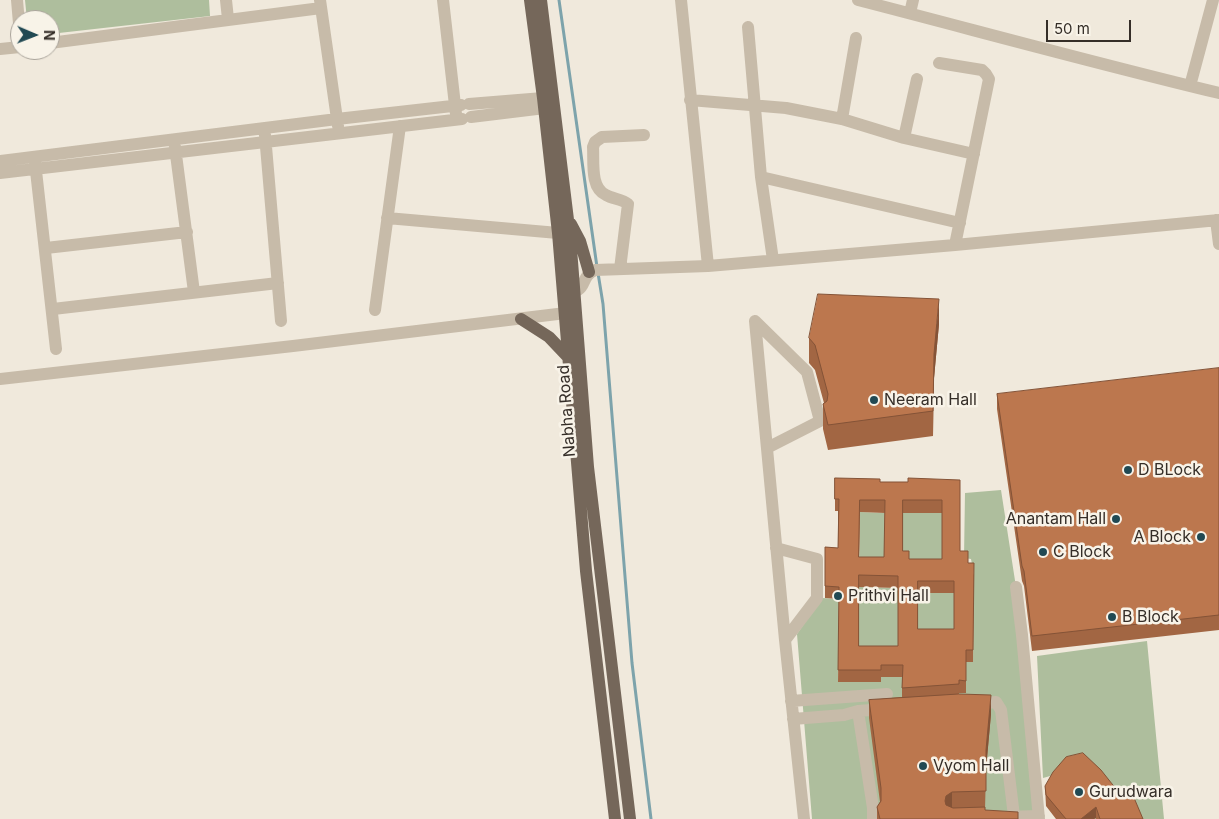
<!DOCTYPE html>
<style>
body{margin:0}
#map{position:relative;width:1219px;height:819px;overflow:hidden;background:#f0e9dc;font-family:Inter,sans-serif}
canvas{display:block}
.north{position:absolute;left:10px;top:10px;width:50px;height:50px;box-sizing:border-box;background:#f8f3e8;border:1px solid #aaa49b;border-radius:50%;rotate:91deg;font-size:14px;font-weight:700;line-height:20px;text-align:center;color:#352e28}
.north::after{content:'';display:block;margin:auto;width:18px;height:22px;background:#214953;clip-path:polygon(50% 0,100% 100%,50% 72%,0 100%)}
.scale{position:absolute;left:1046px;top:20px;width:85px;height:22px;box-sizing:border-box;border:2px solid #352e28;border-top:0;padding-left:6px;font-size:15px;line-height:18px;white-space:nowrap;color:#352e28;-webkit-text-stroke:4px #f8f3e8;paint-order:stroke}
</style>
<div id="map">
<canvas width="1219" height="819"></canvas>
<div class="north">N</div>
<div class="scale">50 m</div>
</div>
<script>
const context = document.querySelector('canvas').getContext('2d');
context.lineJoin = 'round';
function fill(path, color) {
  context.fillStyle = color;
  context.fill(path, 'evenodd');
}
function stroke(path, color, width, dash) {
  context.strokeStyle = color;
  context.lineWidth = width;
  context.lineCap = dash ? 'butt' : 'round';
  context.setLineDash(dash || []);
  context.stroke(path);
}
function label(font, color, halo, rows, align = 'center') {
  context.font = font + ' Inter,sans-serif';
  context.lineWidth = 5;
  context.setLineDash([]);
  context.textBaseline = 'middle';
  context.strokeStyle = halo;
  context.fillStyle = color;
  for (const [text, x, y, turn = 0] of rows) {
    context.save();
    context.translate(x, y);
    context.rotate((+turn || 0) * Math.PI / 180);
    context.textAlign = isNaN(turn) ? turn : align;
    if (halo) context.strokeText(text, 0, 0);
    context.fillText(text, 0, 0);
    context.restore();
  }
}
fill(new Path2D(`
 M25,0H209L210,16L50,34V20H27Z
 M1001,490L1016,587L1034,819H812L797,634L822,598L839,599L838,682L881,677H903L959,693H966L960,662H973L974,575L971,559L964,558L965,493Z
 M860,512L885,513L884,569H859Z
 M903,513H942V571L903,563Z
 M859,587L898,588V658H859Z
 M918,593H954V641H918Z
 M1147,641L1164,819H1094L1116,800L1061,773L1043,778L1037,656Z`), '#aebe9d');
stroke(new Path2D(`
 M559,0L597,267
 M598,273L603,304L632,663L651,819`), '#7da3ab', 3);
stroke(new Path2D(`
 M17,0L20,35
 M226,0L228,19
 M320,0L338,126
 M443,0L456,114
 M681,0L708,266
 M858,0C978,31 1098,64 1219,93
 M910,13L913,0
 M748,27L761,177L773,260
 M50,43L321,8
 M0,49L20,47
 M939,63L982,70L986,74L989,79L955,245
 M1190,86L1213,0
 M690,100L786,108L842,119L904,138L974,154
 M469,104L543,98L552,96
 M471,117L553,107
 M842,119L856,38
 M265,135L281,321
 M904,138L917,79
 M175,147L194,292
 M0,161L337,119L461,105
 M35,162L56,349
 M0,173L462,119
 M761,177L960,223
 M387,218L558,233
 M1216,220L1219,244
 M46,248L187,232
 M620,269L628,204C622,199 613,199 606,195C590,188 594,162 593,147L595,142L602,137L644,135
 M564,292C568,292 574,292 578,290C586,285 582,276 595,270L708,266L955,245L1219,220
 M53,309L278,283
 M375,310L400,126
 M755,321L785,640L804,819
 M755,321L807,372L820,421L767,448
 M0,379L293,346L574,312
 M776,548L817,559V598L785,640
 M1016,587L1022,635L1039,819
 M791,701L887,694
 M974,704L996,702L1001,710L1014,816
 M858,711L873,808V819
 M793,719L844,715L858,711L885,709
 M1006,817L1039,816`), '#c7bba9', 12);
stroke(new Path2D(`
 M530,0L543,98L558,233L586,571L615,819
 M541,0L570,236L588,467L630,819
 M571,224L580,241L589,272
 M521,319L549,337L568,357`), '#75675a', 12);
fill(new Path2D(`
 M939,324L934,378L933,436L828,450L823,429V404L824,403L815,370L809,363V338Z
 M1219,368V630L1032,651L1024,586L1022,581L997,409V394Z
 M835,478L880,482H908L960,480V551L968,563L974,575L973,662H966V693H959V694L991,714L986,769L985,810L1018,819H877V807L880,802L869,718V700L902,697V677H881V682H838L839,599L825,598V547L838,548V511H835ZM860,512L885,513L884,557H859ZM903,513H942V559H909L903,551ZM859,587L898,588V646H859ZM918,593H954V629H918Z
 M1045,786L1124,799L1143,819H1096V818L1094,819H1056L1046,806Z`), '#a26643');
fill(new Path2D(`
 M939,299V324L934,378L933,436L934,354Z
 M991,695V714L986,769V810V750Z
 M952,792V811L946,815L945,801L946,796Z
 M1096,807V818L1094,819H1081Z`), '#845337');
const building = new Path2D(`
 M818,294L939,299L934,354L933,411L828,425L823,404L827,401L828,394L815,345L809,338Z
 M1219,368V615L1032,636L1024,571L1022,566L997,394Z
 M835,478L880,479V482H908V478L960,480V551H968V563H974L973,650H966V681L959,680V684L902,688L903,665H881V670H838L839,587L825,586V547L838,548L839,499H835ZM860,500H885L884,557H859ZM903,500H942V559H909V551H903ZM859,575L898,576V646H859ZM918,581H954V629H918Z
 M959,694L991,695L986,750V791L952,792L946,796L945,801L946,805L953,808L985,807V810L1018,812V819H880L877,807L881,801V788L869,700Z
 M1083,753L1101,770L1124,799L1132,793L1143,819H1100L1096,807L1081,819H1066L1046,795L1045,786L1053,772L1066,757Z`);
fill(building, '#bc774e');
stroke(building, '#845337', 1);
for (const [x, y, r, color] of [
 [874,400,5,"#214953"],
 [1128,470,5,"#214953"],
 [1116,519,5,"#214953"],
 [1201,537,5,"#214953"],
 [1043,552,5,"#214953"],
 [838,596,5,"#214953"],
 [1112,617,5,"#214953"],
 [923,766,5,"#214953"],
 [1079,792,5,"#214953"]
]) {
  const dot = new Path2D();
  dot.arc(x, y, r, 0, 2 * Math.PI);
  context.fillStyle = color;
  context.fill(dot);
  stroke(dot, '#f8f3e8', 2);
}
label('16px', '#352e28', '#f8f3e8', [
 ["Neeram Hall",884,400],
 ["D BLock",1138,470],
 ["Anantam Hall",1106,519,"right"],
 ["A Block",1191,537,"right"],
 ["C Block",1053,552],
 ["Prithvi Hall",848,596],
 ["B Block",1122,617],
 ["Vyom Hall",933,766],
 ["Gurudwara",1089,792]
], 'left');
label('16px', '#352e28', '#f8f3e8', [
 ["Nabha Road",567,411,-94]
]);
</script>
